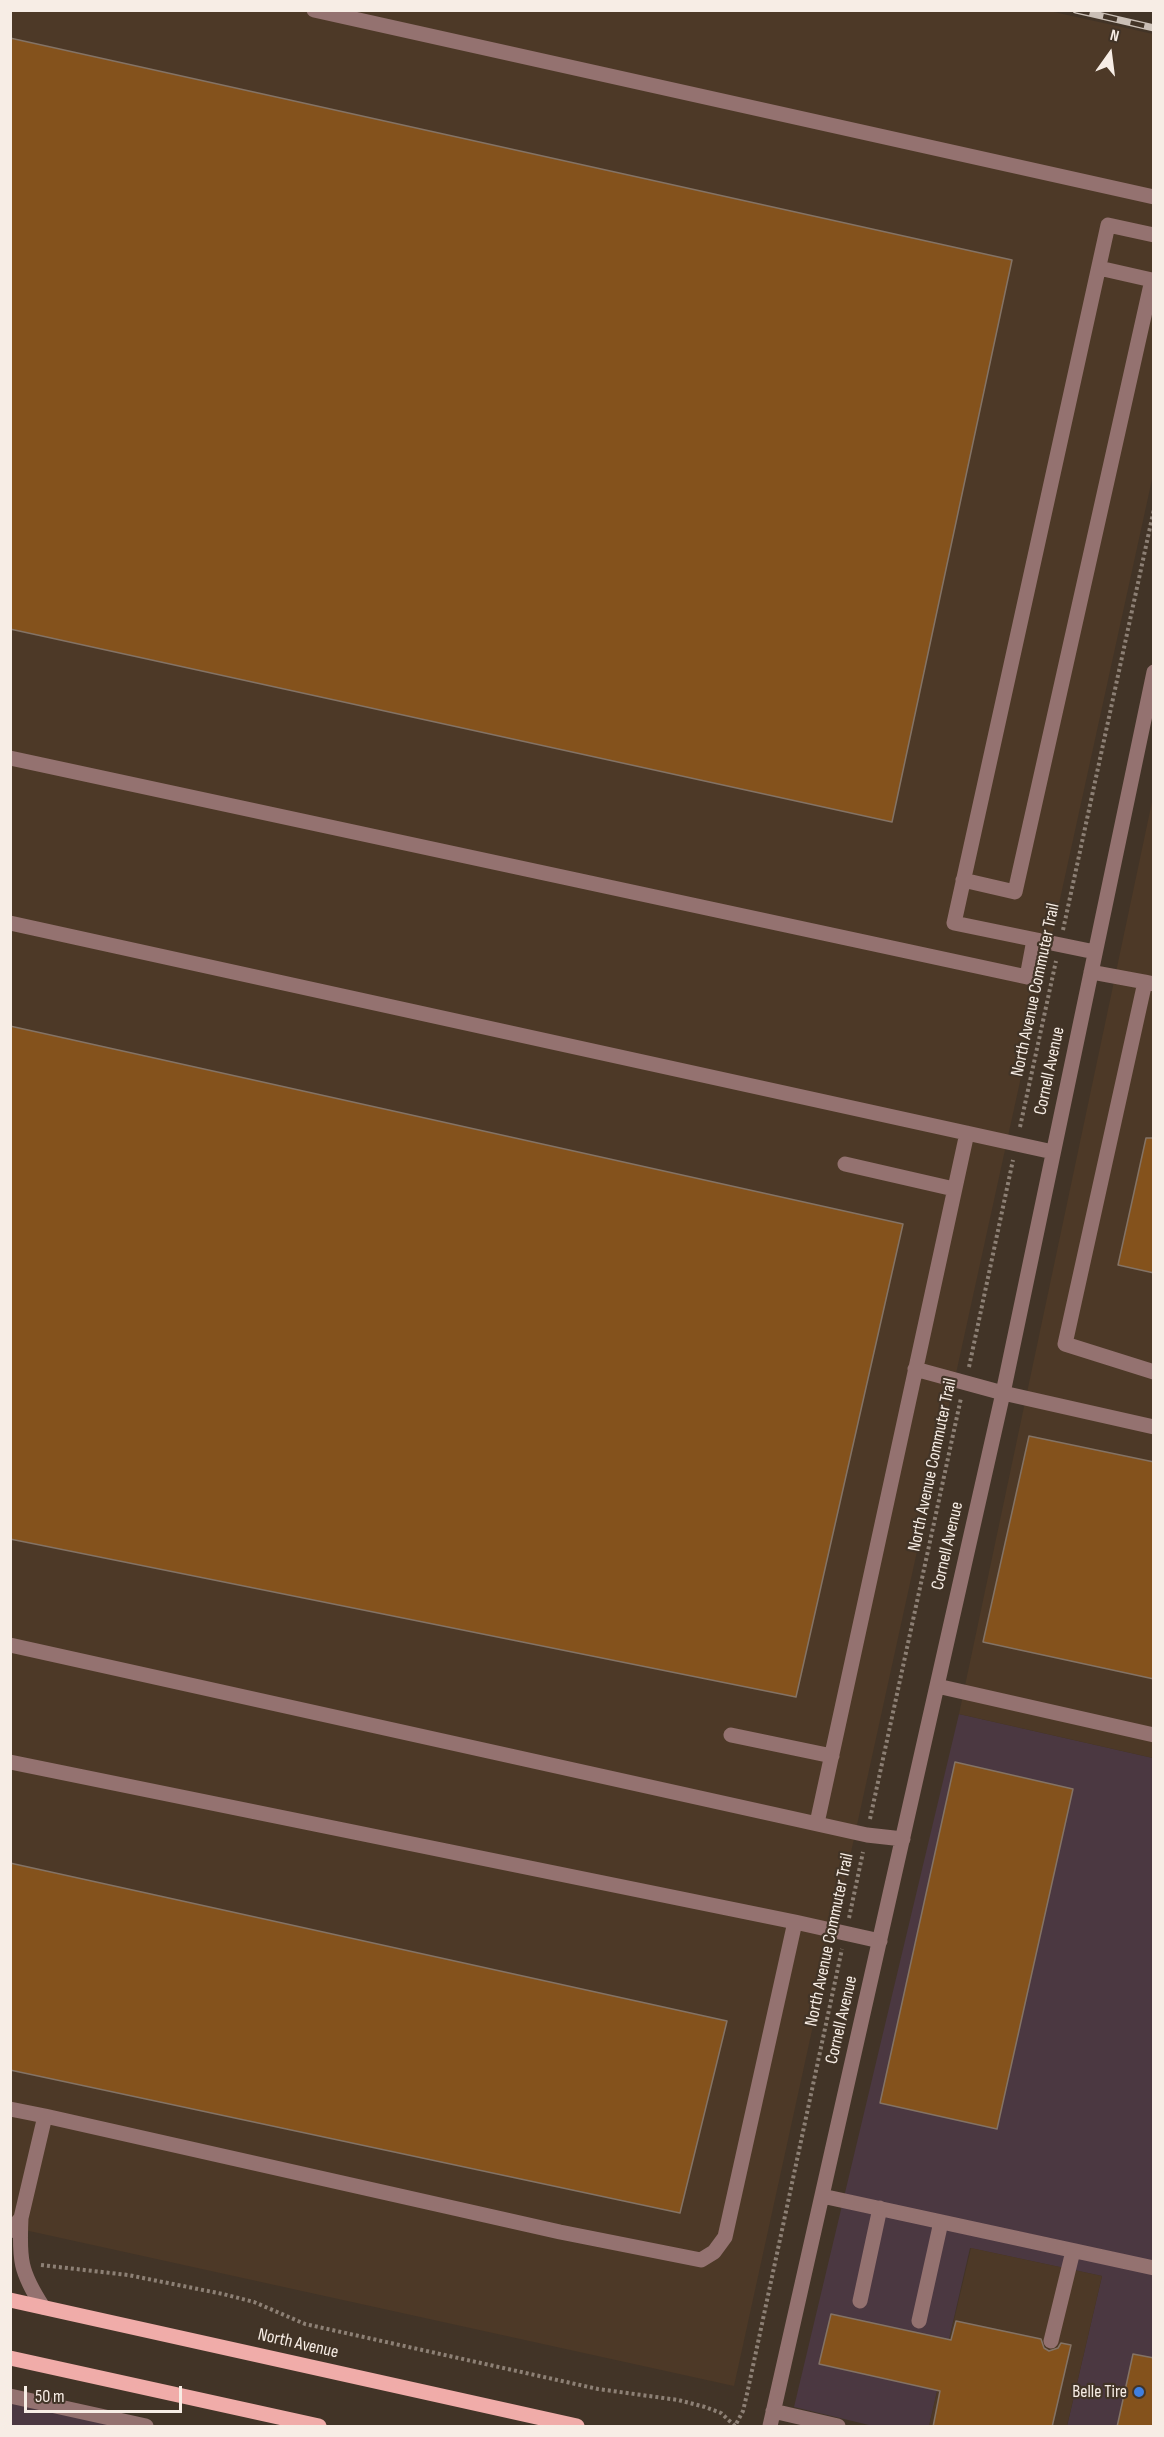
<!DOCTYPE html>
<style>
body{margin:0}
#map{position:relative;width:1164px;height:2437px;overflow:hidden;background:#423427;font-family:"Sofia Sans Condensed",sans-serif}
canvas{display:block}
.frame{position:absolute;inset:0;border:12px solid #f7ede5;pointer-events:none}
.north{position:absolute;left:1080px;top:24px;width:60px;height:60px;-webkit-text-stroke:4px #423427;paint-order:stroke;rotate:14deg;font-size:16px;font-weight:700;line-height:24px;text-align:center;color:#f7ede5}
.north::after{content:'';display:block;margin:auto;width:21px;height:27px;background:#f7ede5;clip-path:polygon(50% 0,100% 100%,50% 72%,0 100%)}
.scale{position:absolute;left:24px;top:2386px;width:158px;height:27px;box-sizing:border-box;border:3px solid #f7ede5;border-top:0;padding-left:8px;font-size:18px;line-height:21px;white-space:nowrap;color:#f7ede5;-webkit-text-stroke:4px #423427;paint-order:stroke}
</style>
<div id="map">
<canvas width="1164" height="2437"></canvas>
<div class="frame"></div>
<div class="north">N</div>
<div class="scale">50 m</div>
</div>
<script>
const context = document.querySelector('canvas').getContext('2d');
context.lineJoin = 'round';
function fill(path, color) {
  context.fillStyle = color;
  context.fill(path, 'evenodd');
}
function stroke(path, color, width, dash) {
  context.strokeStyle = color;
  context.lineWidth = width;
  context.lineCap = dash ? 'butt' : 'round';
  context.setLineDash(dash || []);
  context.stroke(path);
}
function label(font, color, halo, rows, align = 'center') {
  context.font = font + ' "Sofia Sans Condensed",sans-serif';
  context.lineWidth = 4.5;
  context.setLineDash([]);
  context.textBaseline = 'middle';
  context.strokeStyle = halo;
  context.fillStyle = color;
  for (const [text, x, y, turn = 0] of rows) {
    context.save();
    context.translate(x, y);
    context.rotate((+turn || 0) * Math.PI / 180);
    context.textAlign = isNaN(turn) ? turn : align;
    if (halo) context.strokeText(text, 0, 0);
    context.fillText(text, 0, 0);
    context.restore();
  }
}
fill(new Path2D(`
 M959,1714L1153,1758V2426H1067L1102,2276L970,2248L929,2426H873L794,2407Z
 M11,2396L146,2426H11Z`), '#4b3841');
fill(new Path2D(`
 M1045,10L1153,34V475L734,2386L11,2227V11Z
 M1153,797V1758L959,1714Z
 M971,2248L1102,2276L1067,2426H929Z`), '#4d3927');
const building = new Path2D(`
 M10,38L1012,260L892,822L10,629Z
 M10,1026L903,1224L796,1697L10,1539Z
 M1146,1138H1154V1273L1118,1265Z
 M1029,1436L1154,1462V1679L983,1642Z
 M955,1762L1073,1789L997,2129L880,2103Z
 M10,1863L727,2021L680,2213L10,2070Z
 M831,2314L951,2340L956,2321L1041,2339L1044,2348L1049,2351L1058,2348L1061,2343L1071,2345L1052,2427H933L940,2391L819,2364Z
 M1133,2354L1154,2358V2427H1117Z`);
fill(building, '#84521c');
stroke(building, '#847365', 1.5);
stroke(new Path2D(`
 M1063,930L1154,509
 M1020,1127L1056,961
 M969,1367L1013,1160
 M870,1819L961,1398
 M849,1918L863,1852
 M41,2265L128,2275L223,2294L254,2302L305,2324L598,2389L678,2400L705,2407L721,2413L735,2426L743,2411L747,2394L842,1949`), '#8d8075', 4, [3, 3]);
stroke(new Path2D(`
 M314,10L1154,197
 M10,758L1027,977L1034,940
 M963,880L1015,892L1152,280L1099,268
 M10,923L1053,1152
 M1095,952L954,923L1108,225L1154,235
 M1091,972L1145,982
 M1154,984L1145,982L1065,1344L1154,1372
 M845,1164L954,1189
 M915,1369L1003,1393L1154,1427
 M10,1645L867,1835L903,1839
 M937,1686L1154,1735
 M731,1735L832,1756
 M10,1762L795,1922
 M817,1823L967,1133
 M10,2109L45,2116
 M822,2196L1154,2268
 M21,2218L45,2116L560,2232L701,2260L714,2252L725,2237L795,1922L880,1941
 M10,2231L21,2218C19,2259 20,2272 43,2307
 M860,2301L880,2208
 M919,2321L941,2222
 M1051,2341L1073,2251
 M10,2396L146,2426
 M773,2411L838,2426
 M770,2426L1003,1393L1154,672`), '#947270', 15);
stroke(new Path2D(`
 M10,2300L577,2426
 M10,2358L319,2426`), '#f0aca9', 15);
const rail = new Path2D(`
 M1076,10L1154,28`);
stroke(rail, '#cabfb6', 7);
stroke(rail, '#423427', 4.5, [14]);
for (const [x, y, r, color] of [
 [1139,2392,6,"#3f7fe0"]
]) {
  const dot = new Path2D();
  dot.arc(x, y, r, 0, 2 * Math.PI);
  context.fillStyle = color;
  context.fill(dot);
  stroke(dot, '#423427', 2);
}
label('18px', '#f7ede5', '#423427', [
 ["North Avenue Commuter Trail",1036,990,-78],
 ["Cornell Avenue",1050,1071,-78],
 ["North Avenue Commuter Trail",933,1465,-78],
 ["Cornell Avenue",948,1546,-77],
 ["North Avenue Commuter Trail",830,1940,-78],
 ["Cornell Avenue",842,2020,-77],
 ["North Avenue",298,2344,13]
]);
label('18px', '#f7ede5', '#423427', [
 ["Belle Tire",1127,2392]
], 'right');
</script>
